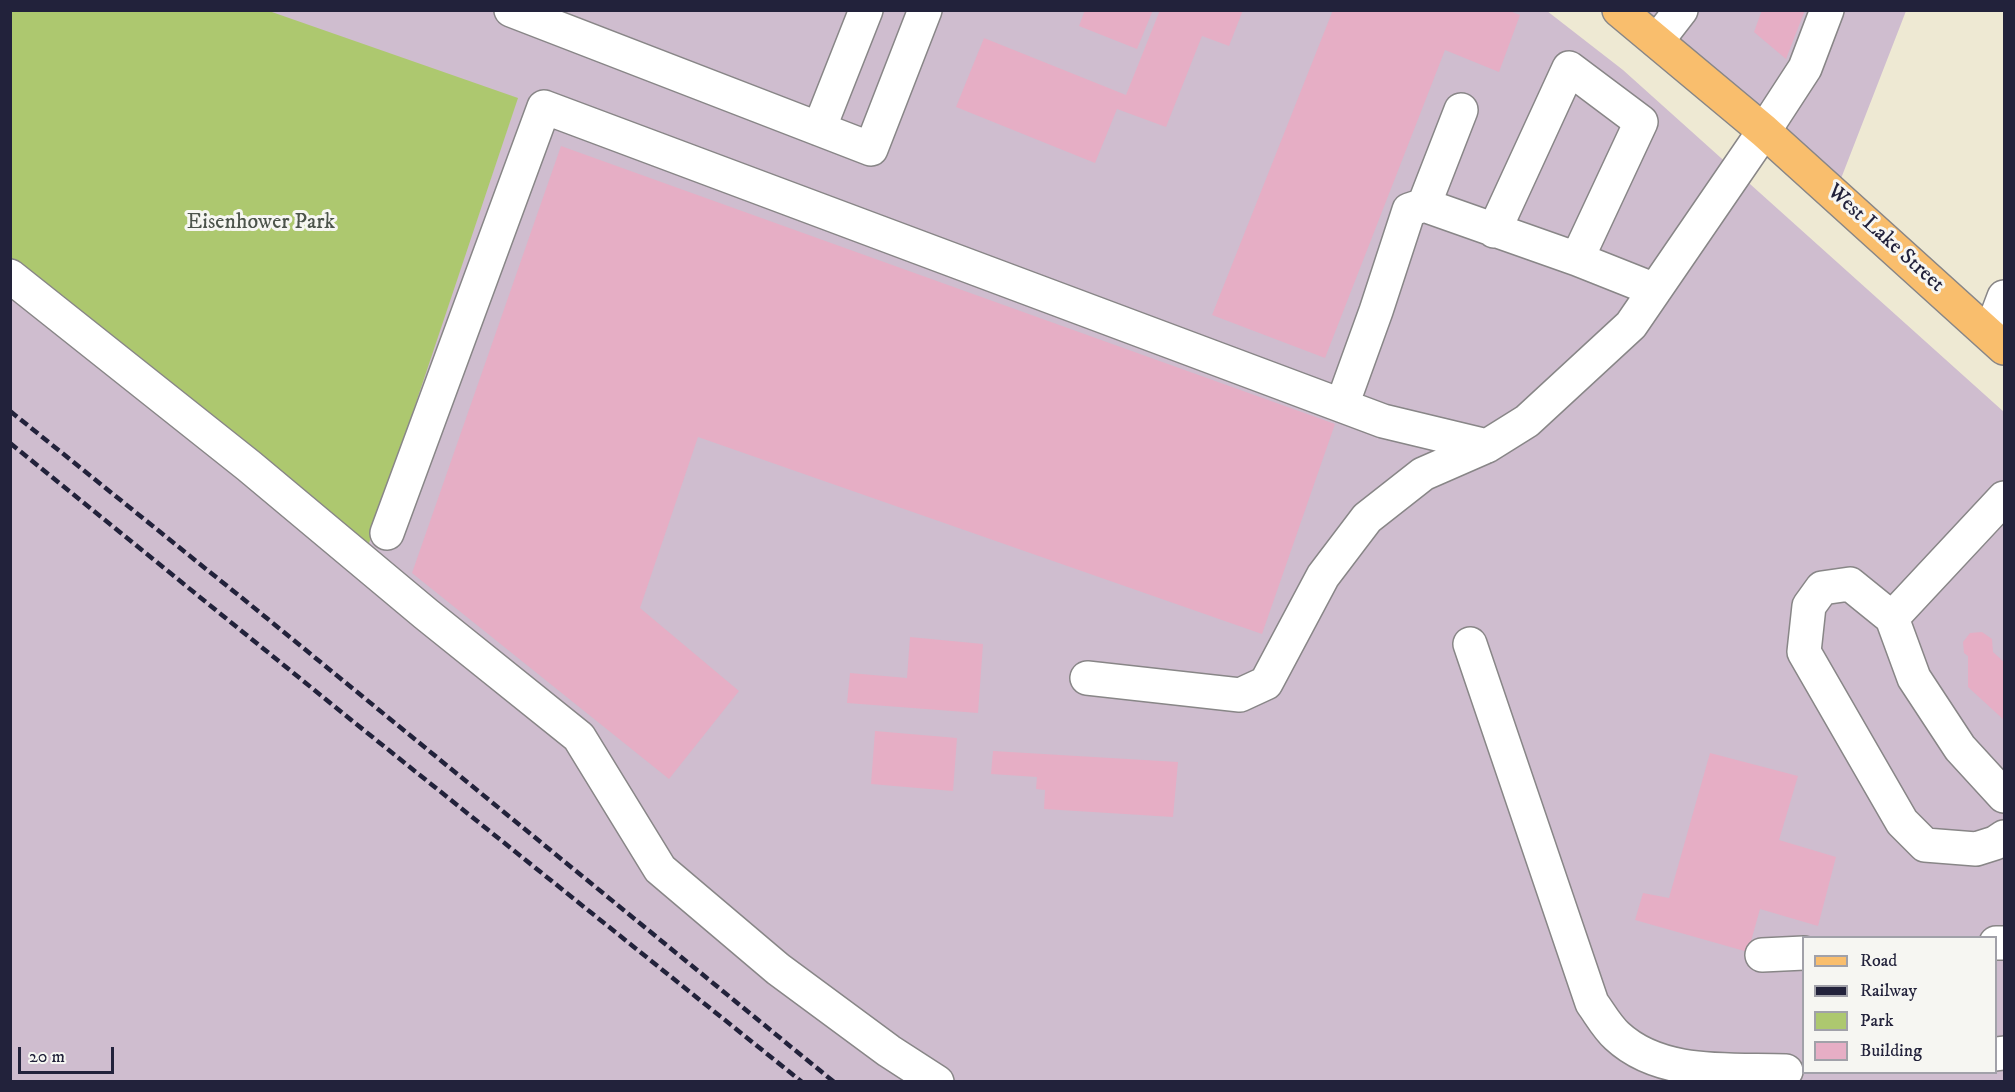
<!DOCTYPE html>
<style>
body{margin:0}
#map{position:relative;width:2015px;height:1092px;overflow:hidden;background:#eee9d3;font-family:"IM FELL DW Pica",serif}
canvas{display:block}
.frame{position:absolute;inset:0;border:12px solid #22223b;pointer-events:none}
.legend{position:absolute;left:1802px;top:936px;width:195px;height:138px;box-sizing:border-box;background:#f6f6f2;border:2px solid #a1a1a9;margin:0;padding:8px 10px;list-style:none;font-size:18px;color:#22223b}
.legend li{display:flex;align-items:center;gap:12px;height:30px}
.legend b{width:30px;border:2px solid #a1a1a9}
.scale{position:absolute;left:18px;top:1047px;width:96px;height:27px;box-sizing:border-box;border:3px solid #22223b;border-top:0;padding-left:8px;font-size:18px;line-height:21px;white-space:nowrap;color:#22223b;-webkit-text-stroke:4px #f6f6f2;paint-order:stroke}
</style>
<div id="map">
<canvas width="2015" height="1092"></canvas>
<div class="frame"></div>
<ul class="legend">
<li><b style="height:8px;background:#f9be6d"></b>Road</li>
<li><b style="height:8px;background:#22223b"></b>Railway</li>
<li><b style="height:16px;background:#adc86f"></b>Park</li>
<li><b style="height:16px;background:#e6aec5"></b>Building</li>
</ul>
<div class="scale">20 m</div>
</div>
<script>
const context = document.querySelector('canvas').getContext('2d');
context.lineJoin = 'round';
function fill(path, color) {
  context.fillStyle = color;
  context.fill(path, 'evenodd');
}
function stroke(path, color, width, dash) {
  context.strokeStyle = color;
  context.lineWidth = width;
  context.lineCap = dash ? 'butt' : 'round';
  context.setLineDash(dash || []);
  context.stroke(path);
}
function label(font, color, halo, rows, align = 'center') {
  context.font = font + ' "IM FELL DW Pica",serif';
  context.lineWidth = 6;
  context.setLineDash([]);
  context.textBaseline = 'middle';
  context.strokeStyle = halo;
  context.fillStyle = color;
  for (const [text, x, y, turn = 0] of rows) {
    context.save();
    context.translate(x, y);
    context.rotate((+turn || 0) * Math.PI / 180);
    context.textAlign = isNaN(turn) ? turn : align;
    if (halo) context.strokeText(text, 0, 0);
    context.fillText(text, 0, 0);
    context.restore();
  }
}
fill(new Path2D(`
 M10,11H1547L1623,70L2004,412V1081H11ZM1804,938H1996V1072H1804Z
 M1609,11H1906L1835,194Z`), '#cfbdcf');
fill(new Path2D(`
 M10,11H269L518,98L360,570L11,281Z`), '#adc86f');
fill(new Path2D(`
 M1085,10H1153L1137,49L1079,26Z
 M1160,10H1243L1229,46L1202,36L1166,127L1117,109L1095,163L956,107L984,38L1126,95Z
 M1333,10H1507L1520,15L1499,72L1445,50L1325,358L1212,315Z
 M1762,10H1805L1786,59L1754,32Z
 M561,146L1335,424L1262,634L698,437L640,608L739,691L669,779L412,573Z
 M1982,632L1992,639L1993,652L2004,662V720L1968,687V656L1964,653L1963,642L1970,633Z
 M910,637L983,644L978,713L847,703L850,673L907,678Z
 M875,731L957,738L953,791L871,784Z
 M993,751L1178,762L1173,817L1044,809L1045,790L1036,789L1037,777L991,774Z
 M1710,753L1798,776L1779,840L1836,857L1818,926L1760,909L1748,952L1635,920L1643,893L1669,898Z`), '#e6aec5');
const minor = new Path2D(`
 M511,10L871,149L925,10
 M1657,41L1681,10
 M819,129L866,10
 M1424,205L1461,110
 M1494,231L1569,68L1641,122L1577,259
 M10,276L249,466L426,614L579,737L660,869L778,969L889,1051L937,1082
 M1990,334L2004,297
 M1342,405L1376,311L1409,210L1424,205L1577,259L1655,290
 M387,533L544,107L1383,421L1487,446L1527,421L1631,325L1764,131L1805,68L1827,10
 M1892,618L2004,498
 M1470,644L1592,1003C1600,1014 1607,1027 1617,1036C1661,1077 1731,1069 1786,1071
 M1087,678L1240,695L1266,683L1323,576L1367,518L1423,474L1487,446
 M2004,796L1960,748L1914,678L1892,618L1850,584L1822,588L1809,606L1804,652L1902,822L1925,845L1976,849L1995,843L2004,837
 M1996,943H2004
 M1762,955L1804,953
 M1996,1054L2004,1053`);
const major = new Path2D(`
 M1619,10L1764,131L2004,348`);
stroke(minor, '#888687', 36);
stroke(major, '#888687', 36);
stroke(minor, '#fff', 33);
stroke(major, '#f9be6d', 33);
stroke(new Path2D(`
 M10,411L247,602L834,1082
 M10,443L355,723L802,1082`), '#22223b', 4.5, [9, 4.5]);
label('22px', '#4c544b', '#f6f6f2', [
 ["Eisenhower Park",261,223]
]);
label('22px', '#22223b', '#f6f6f2', [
 ["West Lake Street",1885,239,42]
]);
</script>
